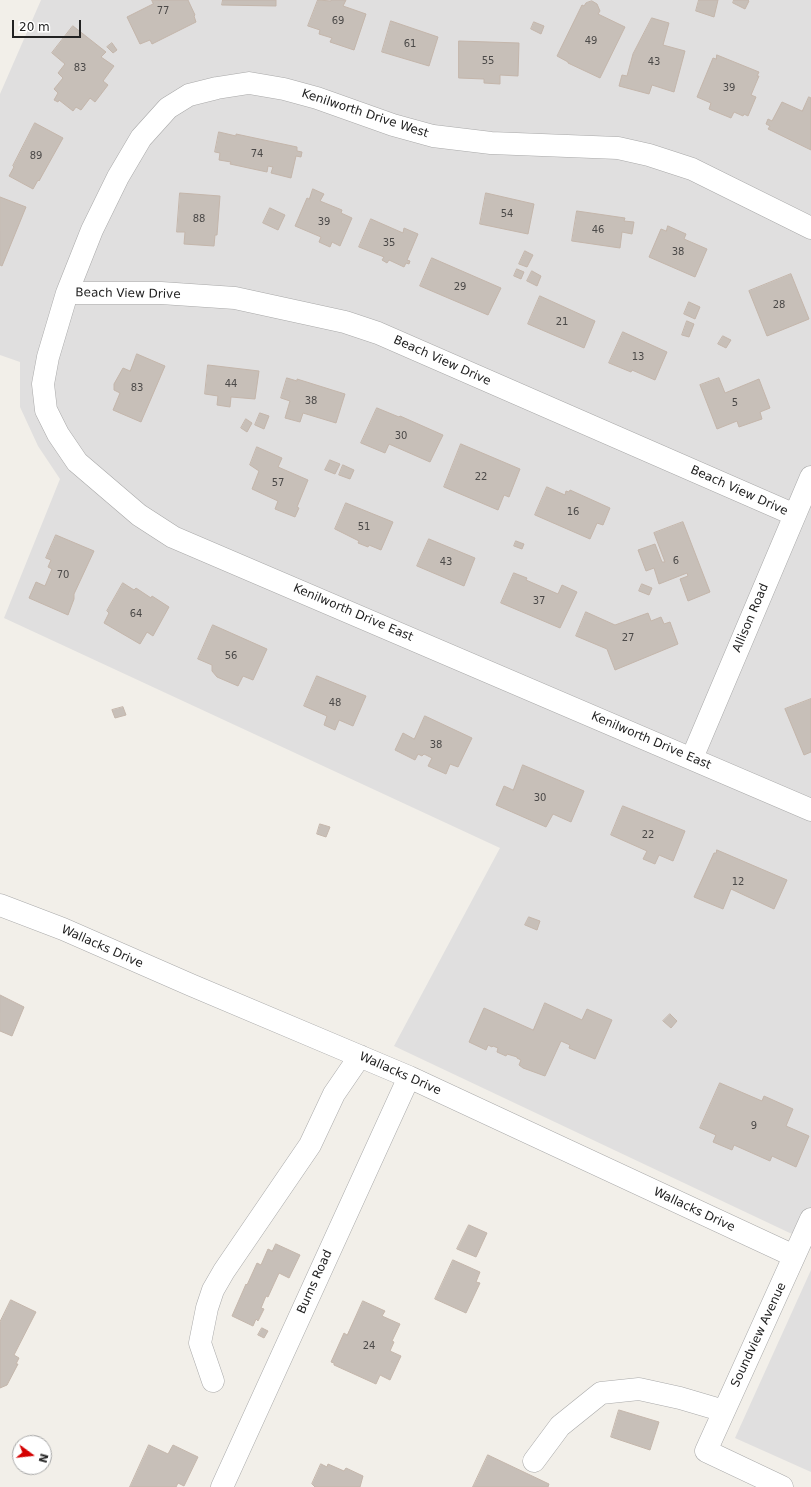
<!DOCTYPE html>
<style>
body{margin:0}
#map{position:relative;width:811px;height:1487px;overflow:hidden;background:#f2efe9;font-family:"DejaVu Sans",sans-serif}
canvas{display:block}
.north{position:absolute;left:12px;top:1435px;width:40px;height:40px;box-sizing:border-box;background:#fff;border:1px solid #a7a7a7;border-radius:50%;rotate:105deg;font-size:11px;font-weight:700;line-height:16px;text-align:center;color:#222}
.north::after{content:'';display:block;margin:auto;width:14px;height:18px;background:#d40000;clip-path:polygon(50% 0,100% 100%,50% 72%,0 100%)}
.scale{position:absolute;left:12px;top:20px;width:69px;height:18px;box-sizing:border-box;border:2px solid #222;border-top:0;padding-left:5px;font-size:12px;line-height:14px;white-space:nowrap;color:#222;-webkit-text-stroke:3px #fff;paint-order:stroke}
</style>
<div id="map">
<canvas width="811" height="1487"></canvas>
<div class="north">N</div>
<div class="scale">20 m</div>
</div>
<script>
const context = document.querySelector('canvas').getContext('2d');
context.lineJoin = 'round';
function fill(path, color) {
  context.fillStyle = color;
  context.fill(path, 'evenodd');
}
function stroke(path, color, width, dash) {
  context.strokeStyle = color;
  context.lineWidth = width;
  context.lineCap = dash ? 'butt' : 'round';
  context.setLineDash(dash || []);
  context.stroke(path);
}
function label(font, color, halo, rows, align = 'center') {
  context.font = font + ' "DejaVu Sans",sans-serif';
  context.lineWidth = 3;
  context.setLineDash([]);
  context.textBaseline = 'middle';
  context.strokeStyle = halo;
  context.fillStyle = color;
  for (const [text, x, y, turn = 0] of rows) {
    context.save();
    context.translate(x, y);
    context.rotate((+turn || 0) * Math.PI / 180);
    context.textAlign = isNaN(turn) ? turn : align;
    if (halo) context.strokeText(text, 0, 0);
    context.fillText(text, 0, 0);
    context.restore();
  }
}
fill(new Path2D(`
 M41,0H811V1243L394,1046L500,848L4,618L60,479L38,446L20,407V362L0,355V94Z
 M811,1270V1472L735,1438Z`), '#e0dfdf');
const building = new Path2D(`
 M152,0H188L195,15L194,16L196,22L152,44L150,40L140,44L127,17L153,4Z
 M223,0H276V6L222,5Z
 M318,0L331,1V0H346L343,6L366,14L354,50L330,42L332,38L319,34L320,30L308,26Z
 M699,0H718L714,17L696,11Z
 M734,0H748L749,1L745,9L733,3Z
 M592,1L597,4L600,11L598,14L625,27L600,78L568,63V62L557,56L582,5L584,6L586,3Z
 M652,18L669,23L663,45L685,51L674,92L652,85L649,94L619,86L622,75L627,76L633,54Z
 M391,21L438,37L429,66L382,52Z
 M534,22L544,26L541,34L531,29Z
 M73,26L106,52L101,57L114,66L103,81L108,85L95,102L90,98L81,110L76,107L73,111L59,100L58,102L54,100L58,93L54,89L63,78L58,73L65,64L52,53Z
 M459,41L519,43L518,76L500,75V84L484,83V79L459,78Z
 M112,43L117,50L113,53L107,47Z
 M717,55L759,72L757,76H759L751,95L756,97L748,116L744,114L743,116L734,112L731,118L709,109L711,103L697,97L713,58L716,59Z
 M809,97L811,98V150L768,129L770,126L766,124L768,119L772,121L782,102L802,111Z
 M35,123L63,138L39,181L38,180L33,189L9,176L14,167L13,166Z
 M219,132L236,136V134L297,147V151L302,152L301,157L296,156L291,178L271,173L273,167L268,166L267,172L230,164L231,162L219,160L220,153L215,152Z
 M313,189L324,194L320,201L342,210L341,213L352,218L340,246L332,242L330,247L319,242L321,237L295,226L307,198L309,199Z
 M180,193L220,196L217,235H215L214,246L184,244L185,232H177Z
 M486,193L534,204L528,234L480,224Z
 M0,197L26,207L2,266L0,265Z
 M270,208L285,215L278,230L263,223Z
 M577,211L625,218L624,221L634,222L632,234L622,232L620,248L572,241Z
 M371,219L403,233L404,228L418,234L407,260L410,261L409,264L406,263L404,267L389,260L387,263L382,260L384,257L359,247Z
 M668,226L686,234L684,239L707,249L695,277L649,257L661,229L666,231Z
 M525,251L533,255L527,267L519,264Z
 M432,258L501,288L488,315L420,286Z
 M517,269L524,272L521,279L514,276Z
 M532,271L541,276L537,286L527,281Z
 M791,274L809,319L767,336L749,291Z
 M540,296L595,321L584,348L528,324Z
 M689,302L700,307L695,319L684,314Z
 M687,321L694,324L689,337L682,335Z
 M623,332L667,352L655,380L632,370L631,372L609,363Z
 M723,336L731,340L726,348L718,344Z
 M137,354L165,366L141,422L113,410L120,393L114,390V384L123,368L130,371Z
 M208,365L259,371L255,399L231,397L230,407L217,405L218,396L205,394Z
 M287,378L297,381V379L345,394L336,423L303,413L300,422L285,418L290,401L281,398Z
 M719,378L725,393L759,379L770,408L760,412L762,419L739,427L737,421L717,429L700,385Z
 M377,408L399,417L400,416L443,435L430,462L389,444L385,453L361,443Z
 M260,413L269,416L264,429L255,425Z
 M246,419L252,423L247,432L241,428Z
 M461,444L520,469L509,497L504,495L498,510L444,487Z
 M257,447L282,458L278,467L308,480L297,507L299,508L295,517L275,509L278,501L252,489L259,471L250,465Z
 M330,460L340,464L335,474L325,470Z
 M343,465L354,470L350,479L339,475Z
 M547,487L565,495L566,491L569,492L570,490L610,508L603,525L597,523L590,539L535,515Z
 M346,503L393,522L381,550L369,545L368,547L358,543L359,541L335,529Z
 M683,522L710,592L688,601L680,579L688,576L687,573L659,584L654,568L646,571L638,550L655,544L662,562H665L654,533Z
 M56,535L94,551L74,594V599L68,615L29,598L36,582L45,586L52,569L48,567L51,560L46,558Z
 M429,539L475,558L464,586L417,566Z
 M516,541L524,544L522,549L514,546Z
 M514,573L527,578L526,580L558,594L562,585L577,592L560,628L501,603Z
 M123,583L134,590L136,588L151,598L152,596L169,607L153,636L147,632L140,644L104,623L109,613L107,611Z
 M642,584L652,588L649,595L639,591Z
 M586,612L615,625L648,613L651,621L661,617L664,624L670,622L678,644L615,670L607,649L576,636Z
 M213,625L267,649L253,680L243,676L238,686L217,677L212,671V665L198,659Z
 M317,676L366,696L353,726L339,720L335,730L324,725L327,716L304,706Z
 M811,699V752L804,755L785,709Z
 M123,707L126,715L115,718L112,710Z
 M425,716L472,738L458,767L450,764L446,774L428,766L432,758L424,754L422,756L418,754L415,760L395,750L403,733L414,739Z
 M523,765L584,791L571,822L553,814L546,827L496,805L504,786L513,790Z
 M623,806L685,831L673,861L659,855L655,864L643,859L647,851L611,835Z
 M320,824L330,827L326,837L317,834Z
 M717,850L787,880L774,909L731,889L723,909L694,897L714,853H716Z
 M529,917L540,921L537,930L525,925Z
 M0,995L24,1007L12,1036L0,1031Z
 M545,1003L582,1020L587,1009L612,1020L595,1059L569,1048L570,1045L561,1041L545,1076L523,1068L519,1065L521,1060L517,1058V1057L507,1054L506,1056L497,1052L498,1048L493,1046L492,1047L488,1045L486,1050L469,1042L484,1008L533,1030Z
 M670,1014L677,1021L671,1028L663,1021Z
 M720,1083L762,1101L764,1096L793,1109L786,1126L809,1136L796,1167L772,1156L770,1161L734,1145L732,1150L713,1142L716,1135L700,1128Z
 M469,1225L487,1233L476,1257L457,1249Z
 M276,1244L300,1255L289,1278L279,1273L268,1297L266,1296L261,1308L264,1309L258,1321L256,1319L253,1326L232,1316L246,1284L247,1285L257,1263L261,1265L268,1249L272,1251Z
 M453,1260L480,1272L476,1282L480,1283L466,1313L435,1299Z
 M11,1300L36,1312L14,1355L19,1358L16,1364H18L7,1385L0,1388V1322Z
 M363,1301L385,1311L382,1316L400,1324L392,1341L394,1342L390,1351L401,1356L390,1380L380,1375L376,1384L334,1365V1363L331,1362L344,1333L347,1335Z
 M262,1328L268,1331L264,1338L258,1335Z
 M619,1410L659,1422L650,1450L611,1437Z
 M149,1445L168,1454L173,1445L198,1457L184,1486L178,1483L176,1487H130Z
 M488,1455L549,1484L548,1487H473Z
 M321,1464L327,1467L328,1464L344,1471L346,1468L363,1476L360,1487H315L312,1484Z`);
fill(building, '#c7bfb8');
stroke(building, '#c4b6ab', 1);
const minor = new Path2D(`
 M811,228L692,169L649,155L618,148L491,143L433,136L393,125L317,98L284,89L249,83L217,88L189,95L168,108L141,138L118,177L92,230L67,293L48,357L43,384L46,410L58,434L77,462L139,515L173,537L811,810
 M67,293H161L235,298L345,322L378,333L795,515
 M692,758L811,477
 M0,905L63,929L191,985L409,1077L794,1256
 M213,1381L200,1343L207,1308L213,1290L224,1271L310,1145L334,1094L360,1056
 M534,1461L560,1426L601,1393L639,1389L680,1398L724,1411
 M222,1487L409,1077
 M782,1487L706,1451L811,1219`);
stroke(minor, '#a9a9a9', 23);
stroke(minor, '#fff', 22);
label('10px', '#4b4948', null, [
 ["77",163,11],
 ["69",338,21],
 ["49",591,41],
 ["61",410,44],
 ["55",488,61],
 ["43",654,62],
 ["83",80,68],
 ["39",729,88],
 ["74",257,154],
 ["89",36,156],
 ["54",507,214],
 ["88",199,219],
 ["39",324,222],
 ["46",598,230],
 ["35",389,243],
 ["38",678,252],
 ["29",460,287],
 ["28",779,305],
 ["21",562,322],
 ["13",638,357],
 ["44",231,384],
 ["83",137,388],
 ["38",311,401],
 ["5",735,403],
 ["30",401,436],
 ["22",481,477],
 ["57",278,483],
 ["16",573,512],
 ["51",364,527],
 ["6",676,561],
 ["43",446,562],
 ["70",63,575],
 ["37",539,601],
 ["64",136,614],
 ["27",628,638],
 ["56",231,656],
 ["48",335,703],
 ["38",436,745],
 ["30",540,798],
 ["22",648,835],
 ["12",738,882],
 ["9",754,1126],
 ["24",369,1346]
]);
label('12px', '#222', '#fff', [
 ["Kenilworth Drive West",365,114,18],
 ["Beach View Drive",128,294,1],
 ["Beach View Drive",442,361,24],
 ["Beach View Drive",739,491,24],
 ["Kenilworth Drive East",353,613,23],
 ["Allison Road",751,618,-67],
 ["Kenilworth Drive East",651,741,23],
 ["Wallacks Drive",102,947,24],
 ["Wallacks Drive",400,1074,24],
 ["Wallacks Drive",694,1210,25],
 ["Burns Road",315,1282,-66],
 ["Soundview Avenue",759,1335,-65]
]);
</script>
